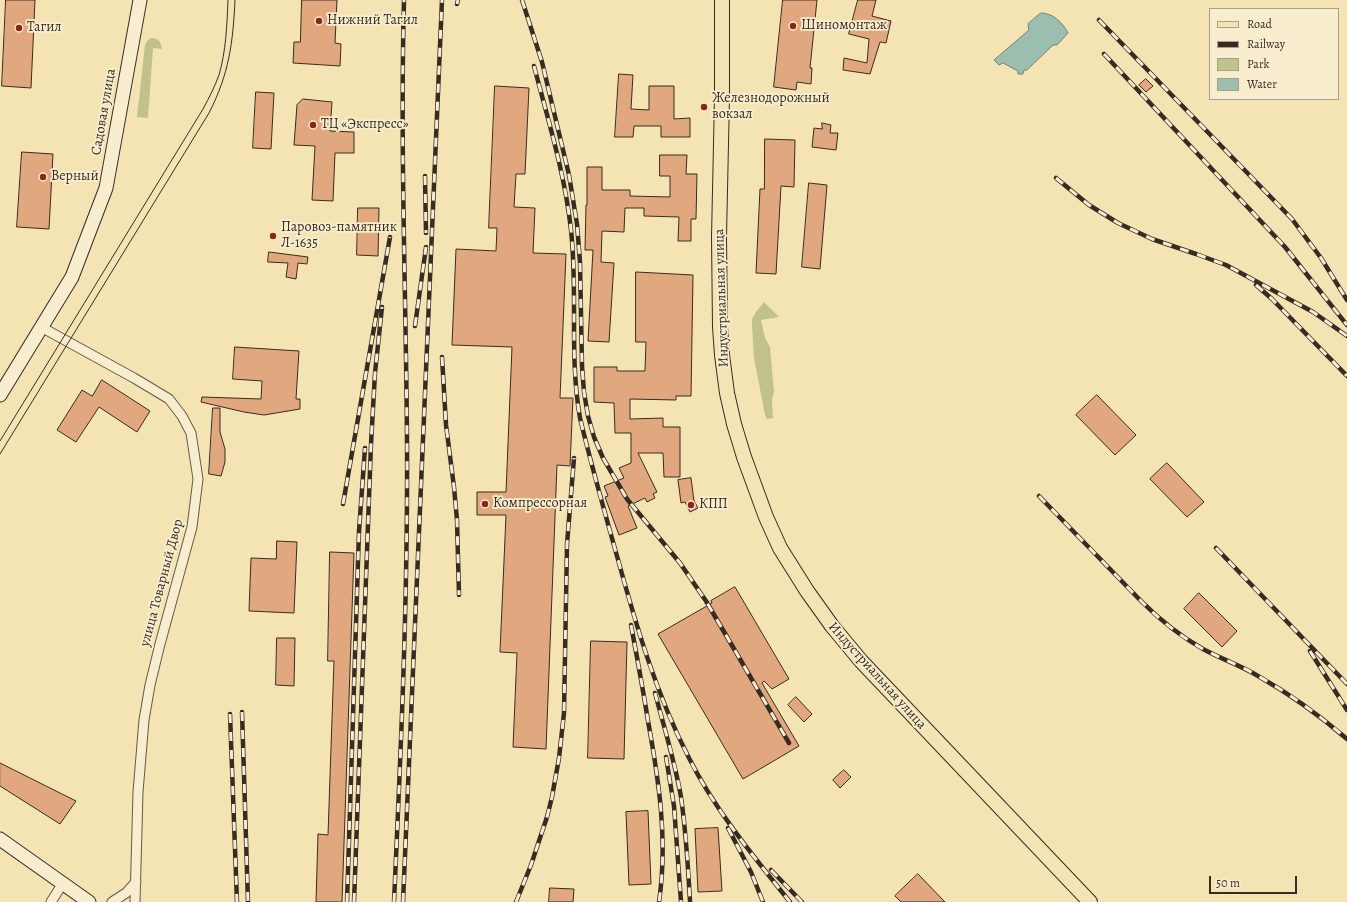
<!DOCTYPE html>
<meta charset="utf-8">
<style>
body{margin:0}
#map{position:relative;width:1347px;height:902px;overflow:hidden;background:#f5e4b3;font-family:Alegreya,serif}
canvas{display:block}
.legend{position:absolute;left:1209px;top:8px;width:130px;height:92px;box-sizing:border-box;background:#f8edce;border:1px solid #ab9f8a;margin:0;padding:5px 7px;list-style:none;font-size:12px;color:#372b24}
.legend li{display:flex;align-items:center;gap:8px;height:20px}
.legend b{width:20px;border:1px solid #ab9f8a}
.scale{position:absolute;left:1209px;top:876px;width:88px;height:18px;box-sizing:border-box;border:2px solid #372b24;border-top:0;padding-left:5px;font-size:12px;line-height:14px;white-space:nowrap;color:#372b24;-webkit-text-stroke:3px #f8edce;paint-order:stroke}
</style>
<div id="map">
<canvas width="1347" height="902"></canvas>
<ul class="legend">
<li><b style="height:5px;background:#f5e4b3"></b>Road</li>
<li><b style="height:5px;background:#372b24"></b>Railway</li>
<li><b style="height:11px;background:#c0c289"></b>Park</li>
<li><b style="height:11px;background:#9cbeaf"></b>Water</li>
</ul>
<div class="scale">50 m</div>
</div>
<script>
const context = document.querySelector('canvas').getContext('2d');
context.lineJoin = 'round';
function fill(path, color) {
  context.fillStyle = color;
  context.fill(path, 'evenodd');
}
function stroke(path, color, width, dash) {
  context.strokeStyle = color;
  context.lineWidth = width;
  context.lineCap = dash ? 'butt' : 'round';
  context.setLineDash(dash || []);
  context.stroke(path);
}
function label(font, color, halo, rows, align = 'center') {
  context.font = font + ' Alegreya,serif';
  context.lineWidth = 3.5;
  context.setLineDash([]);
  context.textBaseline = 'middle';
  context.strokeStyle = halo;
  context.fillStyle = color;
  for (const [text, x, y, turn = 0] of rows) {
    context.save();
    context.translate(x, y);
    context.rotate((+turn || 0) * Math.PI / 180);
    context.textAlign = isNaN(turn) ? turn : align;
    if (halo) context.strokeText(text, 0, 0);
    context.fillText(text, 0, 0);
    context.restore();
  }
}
fill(new Path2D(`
 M151,38C159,38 161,42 162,49L153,48L148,118L137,117L145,45L147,41Z
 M764,302L779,317L761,320L765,338L770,347L774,392L772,399L773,418L767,419L765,415L754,358L752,326V319L756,312Z`), '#c0c289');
const water = new Path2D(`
 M1041,13C1053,13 1062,22 1068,33L1057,45H1053L1027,70H1024L1023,74H1018V71L1003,63L999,65L994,60L1029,30L1028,24Z`);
fill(water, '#9cbeaf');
stroke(water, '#748377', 1);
const building = new Path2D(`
 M6,0H35L31,88L2,86Z
 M302,0H337L335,43L341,44L340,66L293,63L294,42H300Z
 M783,0H817L810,68H812L811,84L797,82L796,90L774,87Z
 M858,0H876L872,16L891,21L886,43L880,42L870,74L843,70L844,58L867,63L869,39L849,34Z
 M619,74L633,75L631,109L649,110V86H674V119L690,118V137H661V126H634L633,137H615Z
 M1146,79L1153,86L1146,92L1139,85Z
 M495,86L529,88L525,174H516L514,207L535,208L533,253L566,254L560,398H573L570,466L557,465L546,749L513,747L517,653L500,652L506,515H477V492H506L512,347L452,345L456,249L496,251L497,228H489Z
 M256,92L274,93L271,149L253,148Z
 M303,99L332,102L330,131L354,132V153H335L333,201L312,200L315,146L294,145L297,105Z
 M822,123L831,125L830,133H838L836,150L812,147L814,128L822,129Z
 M765,139L795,140L794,187L781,186L776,274L756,273L760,189H764Z
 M22,152L53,154L49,229L17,227Z
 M660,155H687L686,174H697L696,219H691V241H678L679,217L644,216V208H625L624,232L602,231L601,262L614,263L609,342L588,341L593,250H585L586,205H587V167H602V190H630V196L670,197V176H660Z
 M809,183L827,185L820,269L802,267Z
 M358,208H379L378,256L357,255Z
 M269,252L308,257L307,264L298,263L296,279L286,277L288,263L268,262Z
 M636,272L693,275L691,396H676V400L630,399V419L663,418V427H680V477H664L663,453H638L657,492L653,494L655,498L647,502L645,498L628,506L637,528L619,535L605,497L608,496L604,486L624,478L619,468L631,463V433H615L614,403L594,402V367H617V371H645L646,342H636Z
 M235,347L299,351L296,399H300V409L264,415L244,412L201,402L202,397L261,399L262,381L233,379Z
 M102,380L150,411L137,432L99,407L76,442L57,430L82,390L92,396Z
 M1097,395L1136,435L1115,455L1076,415Z
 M213,408H220V432L225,449V462L221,476L209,474Z
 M1167,463L1204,502L1187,517L1150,479Z
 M691,478L694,501L698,508L690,512L685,502L681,503L678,480Z
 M277,541L297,542L294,613L249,611L251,558L276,559Z
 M330,552L354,553L342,902H316L318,834L328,835L334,661H328Z
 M735,587L789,679L772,689L764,681L762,683L799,746L743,779L658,634L712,603L711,601Z
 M1199,593L1237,631L1222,647L1184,609Z
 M277,638H295L294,686L276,685Z
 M591,641L627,642L624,759L588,758Z
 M796,697L812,714L804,722L788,705Z
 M0,763L76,801L60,824L0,786Z
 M844,770L851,777L840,788L833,780Z
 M648,811L651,884L629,885L626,812Z
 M718,828L722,891L698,892L695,829Z
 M918,874L945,902H901L895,896Z
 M550,888L574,889L573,902H549Z`);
fill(building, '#e1a77f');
stroke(building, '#372b24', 1);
const minor = new Path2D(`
 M41,327L134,378L169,399L182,416L191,433L198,479L192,527L160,644L150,685L144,720L138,792L135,902
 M51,902L63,883
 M112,902L126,893L136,882`);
const secondary = new Path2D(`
 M0,395L72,277L106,188L140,0
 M0,839L89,902`);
const primary = new Path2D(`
 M722,0V97L719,237L720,327L722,355L727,393L734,424L744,457L766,517L780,548L807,591L832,626L861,661L1090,902`);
stroke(minor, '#665948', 11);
stroke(secondary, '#372b24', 15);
stroke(primary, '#372b24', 16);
stroke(minor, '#f8edce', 9);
stroke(secondary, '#f8edce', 13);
stroke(primary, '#f5e4b3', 14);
stroke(new Path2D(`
 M0,441L203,109C209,98 215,86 219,75C226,51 227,25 228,0
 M0,454L209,113C229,74 233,43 235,0`), '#372b24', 1);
const rail = new Path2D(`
 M522,0L542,62L569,175L577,224L580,262L582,366L584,392L588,416L594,437L603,458L627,499L680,563L706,601L789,743
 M457,4L458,0
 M1099,20L1292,219L1321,258L1347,300
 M1104,54L1285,247L1347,325
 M534,66C548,120 565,174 571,230C578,292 569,356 580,418C591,464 604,510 617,556C636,625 656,694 689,758C715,810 754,857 790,902
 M425,176L426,233
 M1056,178L1089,205L1118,223L1152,239L1196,254L1226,265L1313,312L1347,336
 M1256,285L1272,299L1347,376
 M415,326L426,247
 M442,357L446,425L454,487L457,520L459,595
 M1039,496L1141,601C1160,620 1180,636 1203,649C1221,659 1240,665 1258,676C1290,694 1319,715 1347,739
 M343,504L390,237
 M1216,548L1347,684
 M631,625C637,657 643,689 648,721C659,781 668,841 659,902
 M1310,651L1347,710
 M655,693C664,727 675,762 681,797C686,831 688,866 690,901
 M242,712L248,902
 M230,714L237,902
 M666,757L674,806L681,902
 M728,828L751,872L763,902
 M771,870L802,902
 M347,902L359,531L365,448
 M354,902L371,444L375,373L382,307
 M394,902C401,748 408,594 407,440C406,293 400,146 404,0
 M403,902L442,0
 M516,902L531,865L547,817L552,797L559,758L564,713L567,544L574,458`);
stroke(rail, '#372b24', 4.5);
stroke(rail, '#f8edce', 3, [9]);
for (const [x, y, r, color] of [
 [319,21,4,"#8f2418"],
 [793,26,4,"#8f2418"],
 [19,28,4,"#8f2418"],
 [704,107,4,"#8f2418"],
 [313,125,4,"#8f2418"],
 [43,177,4,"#8f2418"],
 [273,236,4,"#8f2418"],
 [485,504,4,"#8f2418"],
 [691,505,4,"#8f2418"]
]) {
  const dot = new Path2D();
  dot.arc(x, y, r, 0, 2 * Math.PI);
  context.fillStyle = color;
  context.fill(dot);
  stroke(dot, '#f8edce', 1.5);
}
label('14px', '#372b24', '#f8edce', [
 ["Нижний Тагил",327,21],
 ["Шиномонтаж",801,26],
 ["Тагил",27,28],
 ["Железнодорожный",712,99],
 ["вокзал",712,115],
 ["ТЦ «Экспресс»",321,125],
 ["Верный",51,177],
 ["Паровоз-памятник",281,228],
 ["Л-1635",281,244],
 ["Компрессорная",493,504],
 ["КПП",699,505]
], 'left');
label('14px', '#372b24', '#f8edce', [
 ["Садовая улица",104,112,-80],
 ["Индустриальная улица",722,298,-92],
 ["улица Товарный Двор",162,583,-75],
 ["Индустриальная улица",877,676,48]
]);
</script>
